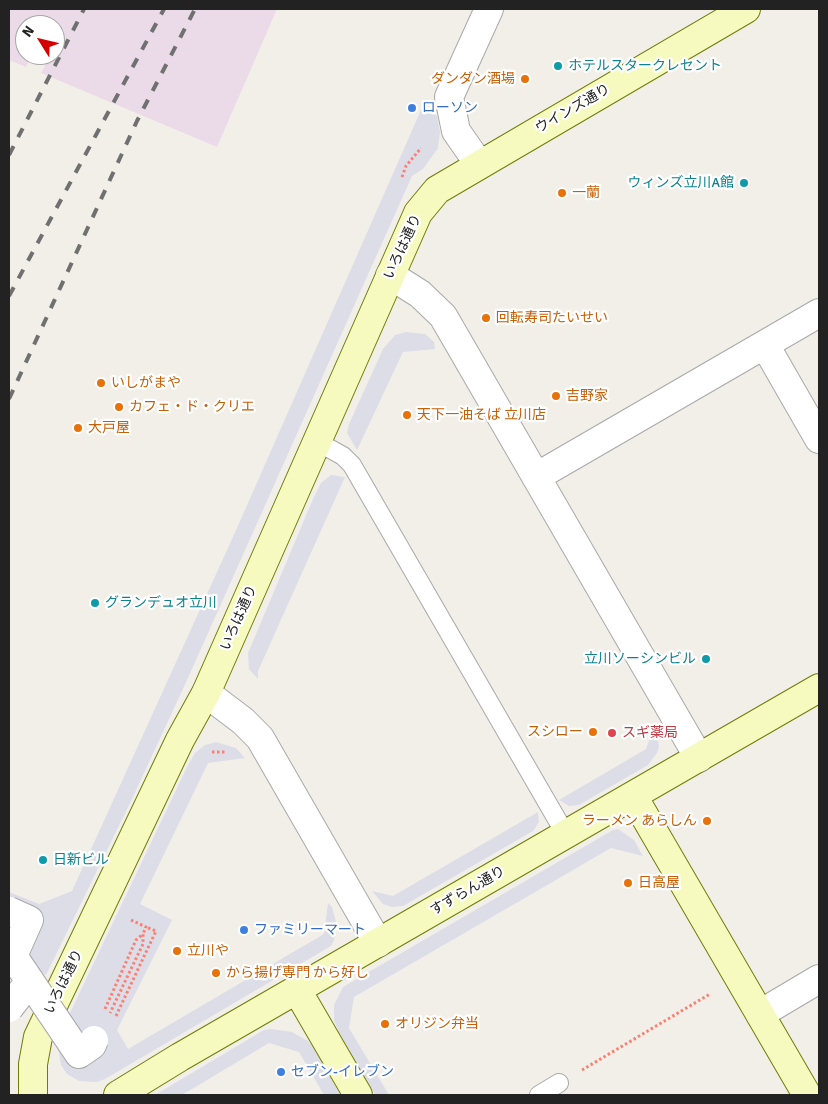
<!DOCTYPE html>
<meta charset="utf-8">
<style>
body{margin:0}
#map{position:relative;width:828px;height:1104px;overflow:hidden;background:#f2efe9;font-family:Signika,sans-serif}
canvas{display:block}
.frame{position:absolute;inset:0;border:10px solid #222;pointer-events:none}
.north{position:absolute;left:15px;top:15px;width:50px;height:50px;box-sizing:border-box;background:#fff;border:1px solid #a7a7a7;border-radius:50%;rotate:306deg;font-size:14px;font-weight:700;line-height:20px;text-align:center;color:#222}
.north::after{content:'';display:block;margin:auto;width:18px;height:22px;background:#d40000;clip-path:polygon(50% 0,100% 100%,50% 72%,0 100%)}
</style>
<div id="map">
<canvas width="828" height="1104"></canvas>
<div class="frame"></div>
<div class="north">N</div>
</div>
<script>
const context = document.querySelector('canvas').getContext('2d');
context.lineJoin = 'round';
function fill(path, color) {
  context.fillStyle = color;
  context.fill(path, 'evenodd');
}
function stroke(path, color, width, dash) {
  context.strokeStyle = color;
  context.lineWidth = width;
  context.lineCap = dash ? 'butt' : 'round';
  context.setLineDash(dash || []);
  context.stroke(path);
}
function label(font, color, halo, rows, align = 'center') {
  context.font = font + ' Signika,"Noto Sans JP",sans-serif';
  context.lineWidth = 4.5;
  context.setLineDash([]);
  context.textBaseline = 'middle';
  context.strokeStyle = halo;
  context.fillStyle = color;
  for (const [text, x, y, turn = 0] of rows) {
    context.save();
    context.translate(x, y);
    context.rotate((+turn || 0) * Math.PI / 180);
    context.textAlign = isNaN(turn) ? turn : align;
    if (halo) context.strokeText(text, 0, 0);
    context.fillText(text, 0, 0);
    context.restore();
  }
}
fill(new Path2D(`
 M9,9H277L217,147L41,73L51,55H55V47L64,30L50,23L49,25H25V55H32L26,67L9,60Z`), '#ebdbe8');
fill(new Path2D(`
 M421,110L429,111L437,116L440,132L438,148L423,169L412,176L188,678L132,799L46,975L9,958V892L39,904L72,891L237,528Z
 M406,332L425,334L434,342L435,349L403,352L357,450L347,433L349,424L383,349L395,335Z
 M331,475L345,477L258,671V679L249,669L248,653L313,499L321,483Z
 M654,728L657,733L659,747L657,753L648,765L579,805L569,806L559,800L646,749Z
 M216,742L236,748L245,758L208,763L140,904L172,920L117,1030L128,1049L324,934L328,903L332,907L336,922L334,940L331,946L105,1079L97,1082L79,1081L67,1074L61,1065L58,1046L60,1034L187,767L195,753L205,745Z
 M538,812L539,822L533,831L403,906L392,907L383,904L372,891L393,896Z
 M618,829L634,840L643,856L611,848L354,997L349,1028L389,1095H375L339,1033L334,1020V1005L343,987L613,830Z
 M271,1029L292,1032L308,1041L314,1048L340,1095H324L299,1052L269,1043L182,1095H155L264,1030Z`), '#dddde8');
const lane = new Path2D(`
 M316,441L343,456L352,465L566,835
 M539,1095L559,1083`);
const street = new Path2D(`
 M479,164L456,131L449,97L489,9
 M390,275L420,294L443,316L699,758
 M765,345L819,439
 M536,477L819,313
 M206,693L243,721L260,738L378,943
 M760,1014L819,979`);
const secondary = new Path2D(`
 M633,796L807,1095
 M297,990L358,1095
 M33,1095V1064L38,1037L180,740L206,693L418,213L437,190L746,9
 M118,1095L180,1057L819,688`);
stroke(lane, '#a9a9a9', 20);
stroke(street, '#a9a9a9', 30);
stroke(secondary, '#707d05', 30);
stroke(new Path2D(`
 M402,177L406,166L421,148
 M212,752H226
 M131,920L146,927L143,934
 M105,1009L136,940L143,934V944L110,1013
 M116,1016L156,931L146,927
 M582,1070L710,994`), '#fa8072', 3, [2.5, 2.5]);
stroke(lane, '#fff', 18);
stroke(street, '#fff', 28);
stroke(secondary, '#f7fabf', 28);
stroke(new Path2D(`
 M9,155L84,9
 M9,296L164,9
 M9,399L137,121L195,9`), '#707070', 4, [10, 10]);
const streetBridge = new Path2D(`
 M9,911L29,920L13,956L79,1054L92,1045L94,1040
 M9,1008L30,981`);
stroke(streetBridge, '#a9a9a9', 30, []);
stroke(streetBridge, '#fff', 28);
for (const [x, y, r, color] of [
 [558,66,5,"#0f9aa8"],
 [525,79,5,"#e8710a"],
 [412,108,5,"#3f7fe0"],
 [744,183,5,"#0f9aa8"],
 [562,193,5,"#e8710a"],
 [486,318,5,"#e8710a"],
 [101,383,5,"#e8710a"],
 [556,396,5,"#e8710a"],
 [119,407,5,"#e8710a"],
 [407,415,5,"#e8710a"],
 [78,428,5,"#e8710a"],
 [95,603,5,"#0f9aa8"],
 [706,659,5,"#0f9aa8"],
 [593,732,5,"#e8710a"],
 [612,733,5,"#e0444e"],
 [707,821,5,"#e8710a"],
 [43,860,5,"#0f9aa8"],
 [628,883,5,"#e8710a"],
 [244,930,5,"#3f7fe0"],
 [177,951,5,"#e8710a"],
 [216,973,5,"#e8710a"],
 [385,1024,5,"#e8710a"],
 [281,1072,5,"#3f7fe0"]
]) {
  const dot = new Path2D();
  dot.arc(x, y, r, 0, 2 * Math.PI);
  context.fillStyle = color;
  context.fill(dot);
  stroke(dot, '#fff', 2);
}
label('14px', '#0d838f', '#fff', [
 ["ホテルスタークレセント",568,66],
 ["ウィンズ立川A館",734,183,"right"],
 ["グランデュオ立川",105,603],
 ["立川ソーシンビル",696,659,"right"],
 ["日新ビル",53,860]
], 'left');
label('14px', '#c56008', '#fff', [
 ["ダンダン酒場",515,79,"right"],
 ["一蘭",572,193],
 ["回転寿司たいせい",496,318],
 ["いしがまや",111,383],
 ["吉野家",566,396],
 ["カフェ・ド・クリエ",129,407],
 ["天下一油そば 立川店",417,415],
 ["大戸屋",88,428],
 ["スシロー",583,732,"right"],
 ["ラーメン あらしん",697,821,"right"],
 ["日高屋",638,883],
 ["立川や",187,951],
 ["から揚げ専門 から好し",226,973],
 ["オリジン弁当",395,1024]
], 'left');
label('14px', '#366cbe', '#fff', [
 ["ローソン",422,108],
 ["ファミリーマート",254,930],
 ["セブン-イレブン",291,1072]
], 'left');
label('14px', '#222', '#fff', [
 ["ウインズ通り",573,109,-30],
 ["いろは通り",403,247,-65],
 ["いろは通り",239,618,-66],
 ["すずらん通り",468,891,-30],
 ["いろは通り",64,982,-64]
]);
label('14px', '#be3a42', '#fff', [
 ["スギ薬局",622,733]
], 'left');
</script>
